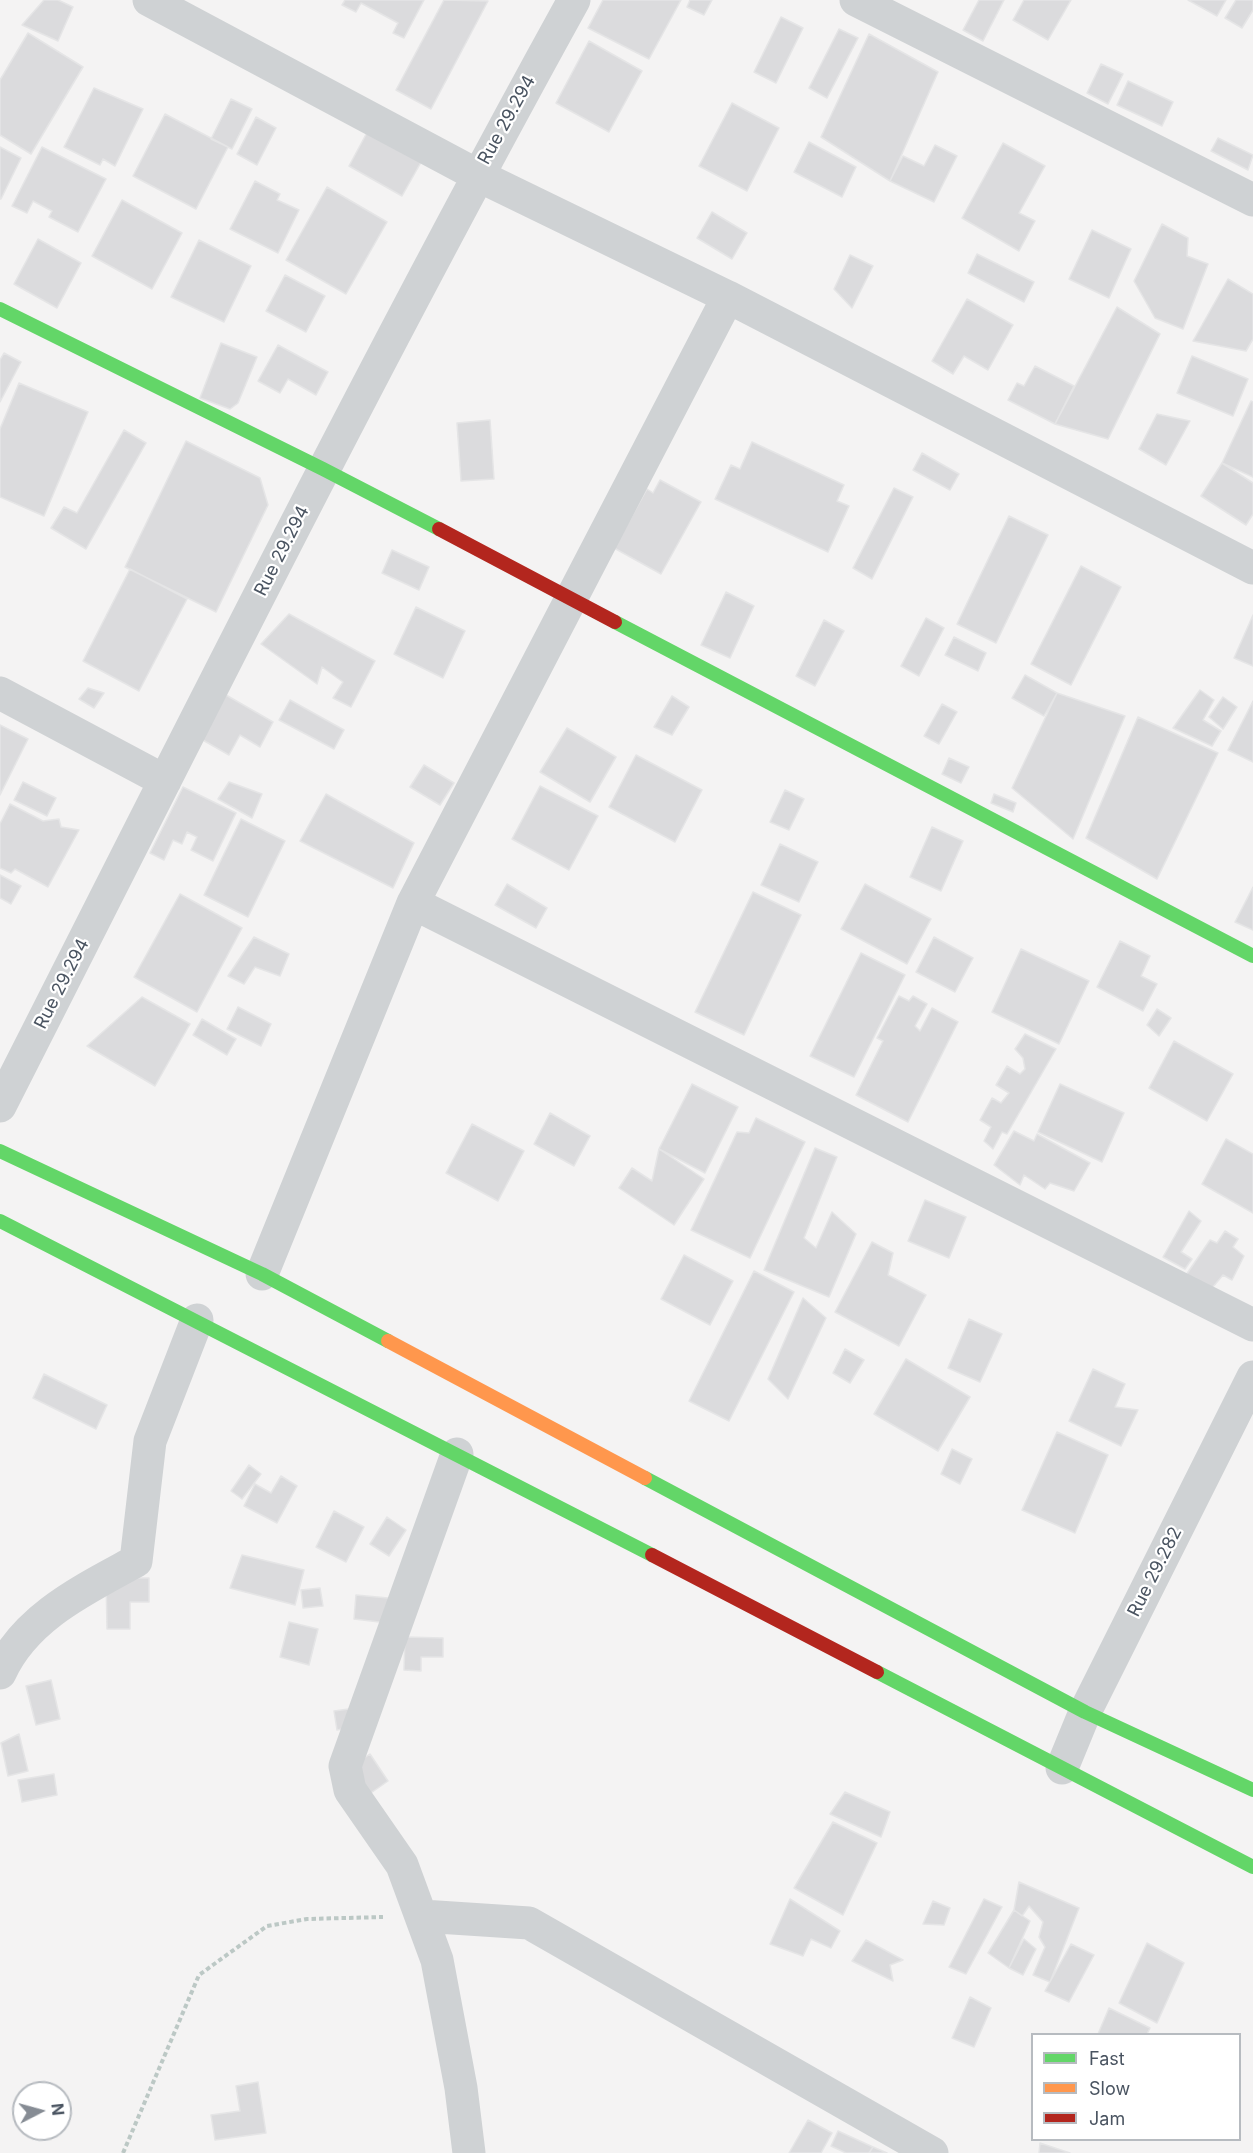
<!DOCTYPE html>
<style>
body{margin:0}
#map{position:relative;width:1253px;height:2153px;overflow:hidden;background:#f4f3f3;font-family:Inter,sans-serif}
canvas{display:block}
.legend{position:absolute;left:1031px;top:2033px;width:210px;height:108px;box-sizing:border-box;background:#fff;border:2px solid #b7bbc0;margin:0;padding:8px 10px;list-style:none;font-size:18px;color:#4a5461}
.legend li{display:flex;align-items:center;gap:12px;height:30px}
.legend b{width:30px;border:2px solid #b7bbc0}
.north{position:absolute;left:12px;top:2081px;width:60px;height:60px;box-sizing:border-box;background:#fff;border:2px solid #b7bbc0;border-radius:50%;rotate:84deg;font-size:16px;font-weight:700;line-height:24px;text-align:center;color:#4a5461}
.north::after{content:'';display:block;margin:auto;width:21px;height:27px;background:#868c94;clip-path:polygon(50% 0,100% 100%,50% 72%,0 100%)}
</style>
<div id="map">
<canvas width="1253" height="2153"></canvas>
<ul class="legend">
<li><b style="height:8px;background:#63d668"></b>Fast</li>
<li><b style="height:8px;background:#ff974d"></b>Slow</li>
<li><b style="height:8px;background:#b3261e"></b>Jam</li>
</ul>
<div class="north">N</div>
</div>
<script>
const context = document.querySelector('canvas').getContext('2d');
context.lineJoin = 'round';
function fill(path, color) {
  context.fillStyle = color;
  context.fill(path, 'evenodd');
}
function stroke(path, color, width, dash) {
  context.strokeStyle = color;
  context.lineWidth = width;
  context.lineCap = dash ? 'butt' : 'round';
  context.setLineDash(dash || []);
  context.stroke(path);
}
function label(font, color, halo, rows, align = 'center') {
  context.font = font + ' Inter,sans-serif';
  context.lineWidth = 4.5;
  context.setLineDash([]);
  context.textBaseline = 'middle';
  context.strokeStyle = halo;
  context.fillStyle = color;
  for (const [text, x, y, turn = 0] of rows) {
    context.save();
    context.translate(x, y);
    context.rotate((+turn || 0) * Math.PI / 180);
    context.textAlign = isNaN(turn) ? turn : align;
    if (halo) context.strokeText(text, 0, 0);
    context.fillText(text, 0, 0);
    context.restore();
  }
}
const building = new Path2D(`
 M44,0H58L73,7L58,41L22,25Z
 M345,0H424L404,38L393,33L398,23L361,3L356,12L342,5Z
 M444,0L488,1L431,109L396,90Z
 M603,0H681L649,59L588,28Z
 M690,0H712L704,15L687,7Z
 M979,0H1004L983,41L963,30Z
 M1024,0H1071L1048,40L1013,20Z
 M1188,0H1226L1217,16Z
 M1236,0H1253V10L1242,28L1225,18Z
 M781,17L803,28L776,83L754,72Z
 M839,29L858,38L827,98L809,88Z
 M28,33L83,67L31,154L0,135V80Z
 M869,34L938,72L890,181L821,137Z
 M589,41L642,71L609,132L556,103Z
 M1101,64L1123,74L1108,104L1087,93Z
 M1128,81L1173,102L1162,126L1117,105Z
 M94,88L143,109L115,166L103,159L100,165L64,147Z
 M231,99L252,109L232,149L211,139Z
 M732,103L779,128L747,191L699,166Z
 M165,114L228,147L196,209L133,176Z
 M256,117L276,128L257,165L237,154Z
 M370,127L424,157L402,196L349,166Z
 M1218,138L1253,155L1248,170L1211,151Z
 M809,142L856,167L842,197L794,172Z
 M1003,143L1045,166L1019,213L1035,221L1019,251L962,218Z
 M935,145L957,156L934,202L890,181L903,156L924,166Z
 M0,147L21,158L1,199H0Z
 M42,147L106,179L78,232L49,217L52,211L33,201L27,213L12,206Z
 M255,181L280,194L277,200L299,210L278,253L230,229Z
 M327,187L387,222L346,294L286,260Z
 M122,200L182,233L152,289L92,256Z
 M712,212L747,233L732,259L697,238Z
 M1162,224L1188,238L1187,256L1208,264L1183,329L1155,318L1134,281Z
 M1092,230L1131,249L1109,298L1069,279Z
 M38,239L81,263L57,308L14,284Z
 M199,240L251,266L224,322L171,297Z
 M977,254L1034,282L1024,302L968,273Z
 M850,255L873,266L852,308L834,289Z
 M285,275L325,296L306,332L266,311Z
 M1228,279L1253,294V339L1246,351L1193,341Z
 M967,299L1013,325L988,370L964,356L953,374L932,361Z
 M1117,307L1160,334L1108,439L1055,424Z
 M221,343L257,357L238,403L230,409L200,398Z
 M278,345L328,372L316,395L288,379L280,393L258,381Z
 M4,353L21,362L0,402V360Z
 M1192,356L1248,379L1233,416L1177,393Z
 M1035,366L1074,386L1055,424L1008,400L1017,383L1024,386Z
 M19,383L88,412L44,516L0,497V429Z
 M1251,401L1253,402V477L1222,463Z
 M1157,414L1190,421L1166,465L1139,449Z
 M490,420L494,479L461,481L457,423Z
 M124,430L146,443L86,549L51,528L64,507L77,513Z
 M186,441L260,478L268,505L216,612L125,567Z
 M752,442L844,485L837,501L849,506L828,552L715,499L731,465L740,469Z
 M922,453L959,474L950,490L913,470Z
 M1222,463L1253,483V514L1246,525L1201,496Z
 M660,480L701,502L661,574L614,548L647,489L653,493Z
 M894,488L913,497L872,579L853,568Z
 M1009,516L1048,535L996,643L957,624Z
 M392,550L429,567L419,590L382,573Z
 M1081,566L1121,587L1071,685L1031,664Z
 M130,569L187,599L139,691L83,661Z
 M726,592L754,606L730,658L701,645Z
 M416,607L465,631L443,678L394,654Z
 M289,614L375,661L351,707L333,698L343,682L322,667L317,684L261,644Z
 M1253,615V666L1234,658Z
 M926,618L944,628L919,676L901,666Z
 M824,620L844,631L815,686L796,676Z
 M954,637L986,653L978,671L945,655Z
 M1025,675L1057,693L1044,716L1012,698Z
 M88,688L104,693L94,708L79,699Z
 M1200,690L1214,700L1203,720L1221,731L1212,746L1173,728Z
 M1057,693L1125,716L1073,839L1012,788Z
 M226,695L273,722L260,747L240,735L229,755L201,739Z
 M672,696L689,707L672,735L654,727Z
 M1223,697L1237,707L1223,729L1209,717Z
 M290,700L344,730L334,749L279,720Z
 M1253,701V762L1228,750Z
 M942,704L957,712L939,744L924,736Z
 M1138,717L1218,753L1157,879L1086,838Z
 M0,725L28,739L0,795Z
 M567,728L616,757L590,802L540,772Z
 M636,755L702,790L675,842L609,807Z
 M949,758L969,767L961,783L942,774Z
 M424,765L454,783L440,805L410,787Z
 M23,782L56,798L47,816L14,800Z
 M229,782L262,794L252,818L218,799Z
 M540,786L598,816L569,870L512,839Z
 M183,787L236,813L213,861L191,850L197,837L187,832L182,844L173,840L164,860L150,853Z
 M785,790L804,799L789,830L770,822Z
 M326,794L414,843L393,888L300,841Z
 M994,794L1016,803L1013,812L991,803Z
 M10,804L43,821L59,819L61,827L79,830L48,887L15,869L11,873L0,868V824Z
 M241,819L285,841L248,917L204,895Z
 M932,827L963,841L941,891L910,877Z
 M780,844L818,862L799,902L761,885Z
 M0,875L21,886L11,904L0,898Z
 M507,884L547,908L536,928L495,905Z
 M865,884L931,919L907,964L841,929Z
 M1253,887V930L1235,922Z
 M753,892L801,915L744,1035L695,1012Z
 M180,894L242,928L197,1012L134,977Z
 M254,937L289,954L280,976L255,967L244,984L228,976Z
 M934,937L973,958L955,992L916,972Z
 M1120,941L1150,956L1141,976L1157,984L1143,1011L1097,987Z
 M1021,949L1089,981L1059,1044L992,1012Z
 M861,953L905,975L854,1077L810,1056Z
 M899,996L909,1001L913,996L927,1004L915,1026L920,1031L932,1008L958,1022L908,1122L856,1095L883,1041L877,1038Z
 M142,997L190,1024L155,1086L87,1046Z
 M238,1007L271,1024L261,1046L227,1029Z
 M1157,1009L1171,1018L1159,1036L1147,1025Z
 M202,1019L236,1039L227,1055L193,1035Z
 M1025,1034L1056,1049L1007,1134L1002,1132L993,1149L984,1141L991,1127L980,1120L992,1098L1001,1103L1009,1093L996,1085L1007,1066L1020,1074L1025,1069L1023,1058L1015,1049Z
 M1174,1041L1233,1074L1207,1121L1149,1088Z
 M692,1084L738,1107L705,1173L659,1149Z
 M1060,1084L1124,1113L1102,1162L1038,1132Z
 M550,1113L590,1136L574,1166L534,1144Z
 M756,1118L805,1142L750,1258L691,1230L737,1132L749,1133Z
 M472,1124L524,1151L498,1201L446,1173Z
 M1014,1131L1034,1141L1037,1134L1090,1163L1074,1191L1050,1183L1045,1189L1024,1175L1020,1185L994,1165Z
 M1226,1139L1253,1154V1213L1202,1184Z
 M815,1148L837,1157L804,1238L816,1248L832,1212L856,1234L829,1297L764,1270Z
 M659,1149L704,1179L674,1225L619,1188L632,1168L652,1181Z
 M925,1200L966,1217L949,1258L908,1241Z
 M1189,1211L1201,1221L1181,1252L1192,1259L1185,1269L1163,1257Z
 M1225,1231L1238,1239L1233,1247L1244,1256L1232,1280L1223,1275L1212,1288L1186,1275L1210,1240L1217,1243Z
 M872,1242L893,1253L888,1275L926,1295L899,1346L835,1312Z
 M684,1255L733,1281L710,1325L661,1299Z
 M754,1271L794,1292L729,1421L689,1401Z
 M803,1298L826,1318L788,1399L768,1379Z
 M969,1319L1002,1334L980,1382L948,1368Z
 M845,1349L864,1360L850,1383L833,1373Z
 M906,1359L970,1397L938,1451L874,1414Z
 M1093,1369L1125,1384L1115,1407L1138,1410L1121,1446L1069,1421Z
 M44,1374L107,1405L96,1429L33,1398Z
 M1057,1432L1108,1455L1075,1533L1022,1510Z
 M952,1449L972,1459L960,1484L941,1474Z
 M249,1465L261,1474L242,1499L231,1491Z
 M281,1476L297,1486L277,1523L244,1506L255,1484L271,1493Z
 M334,1511L364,1527L346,1562L316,1547Z
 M387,1517L406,1530L389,1556L370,1544Z
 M242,1555L304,1570L295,1605L230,1588Z
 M106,1578H149V1602H130V1629H107Z
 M320,1588L323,1606L303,1608L301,1590Z
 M356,1595L399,1599L396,1624L354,1619Z
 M289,1622L318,1629L309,1665L280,1657Z
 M405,1637L443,1638V1657H421V1671L404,1670Z
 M51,1680L60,1719L36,1725L26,1686Z
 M356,1708L359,1726L337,1730L334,1711Z
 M19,1734L28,1771L8,1776L1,1743Z
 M370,1754L388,1781L368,1795L350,1768Z
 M54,1774L57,1795L22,1802L18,1780Z
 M845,1792L890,1812L881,1837L830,1814Z
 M833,1822L877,1843L843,1915L794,1888Z
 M1019,1882L1079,1908L1050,1982L1033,1975L1045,1947L1039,1937L1043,1922L1029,1906L1022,1916L1014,1910Z
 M790,1899L840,1931L831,1948L811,1939L803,1956L770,1944Z
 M984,1899L1002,1907L966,1974L949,1967Z
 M933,1901L950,1908L944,1925L923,1924Z
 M1014,1910L1030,1921L1009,1968L988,1953Z
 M1024,1939L1036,1949L1023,1975L1009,1968Z
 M866,1940L903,1960L890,1965L893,1981L852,1961Z
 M1147,1943L1184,1963L1157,2023L1119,2003Z
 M1071,1944L1094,1955L1069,2002L1045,1991Z
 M970,1997L991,2008L974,2047L952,2038Z
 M1109,2008L1150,2028L1147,2034H1098Z
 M258,2082L266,2133L215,2140L211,2115L240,2111L236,2086Z
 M808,2120L832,2133L821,2153H789Z
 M838,2131L873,2147L869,2153H846L831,2146Z
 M1040,2143L1070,2153H1039Z
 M873,2147L887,2153H869Z`);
fill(building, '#dbdbdd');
stroke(building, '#e5e5e6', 1.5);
stroke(new Path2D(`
 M123,2153L199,1975L267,1926L307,1919L383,1917`), '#bcc8c5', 4, [4.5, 3]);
stroke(new Path2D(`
 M149,0L477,175L728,297L1253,568
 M856,0L1253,200
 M0,693L165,781
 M413,903L1253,1325
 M0,1106C188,736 373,364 574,0
 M262,1274L413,903L728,297
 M457,1454L345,1766L350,1790L402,1865L437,1960L461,2088L469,2153
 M0,1673C25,1617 85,1589 136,1561L150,1441L197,1320
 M1062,1768L1085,1712L1253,1377
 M422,1916L529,1923L932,2153`), '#cfd2d4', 33);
stroke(new Path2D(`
 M0,309L323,469L439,529
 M615,622L1253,956
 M0,1151L262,1274L388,1341
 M0,1221L652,1555
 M645,1478L1085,1712L1253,1790
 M877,1672L1253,1867`), '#63d668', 14);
stroke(new Path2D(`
 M388,1341L645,1478`), '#ff974d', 14);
stroke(new Path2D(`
 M439,529L615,622
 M652,1555L877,1672`), '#b3261e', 14);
label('18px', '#4a5461', '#fff', [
 ["Rue 29.294",507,120,-61],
 ["Rue 29.294",282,551,-63],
 ["Rue 29.294",62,984,-63],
 ["Rue 29.282",1155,1572,-63]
]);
</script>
